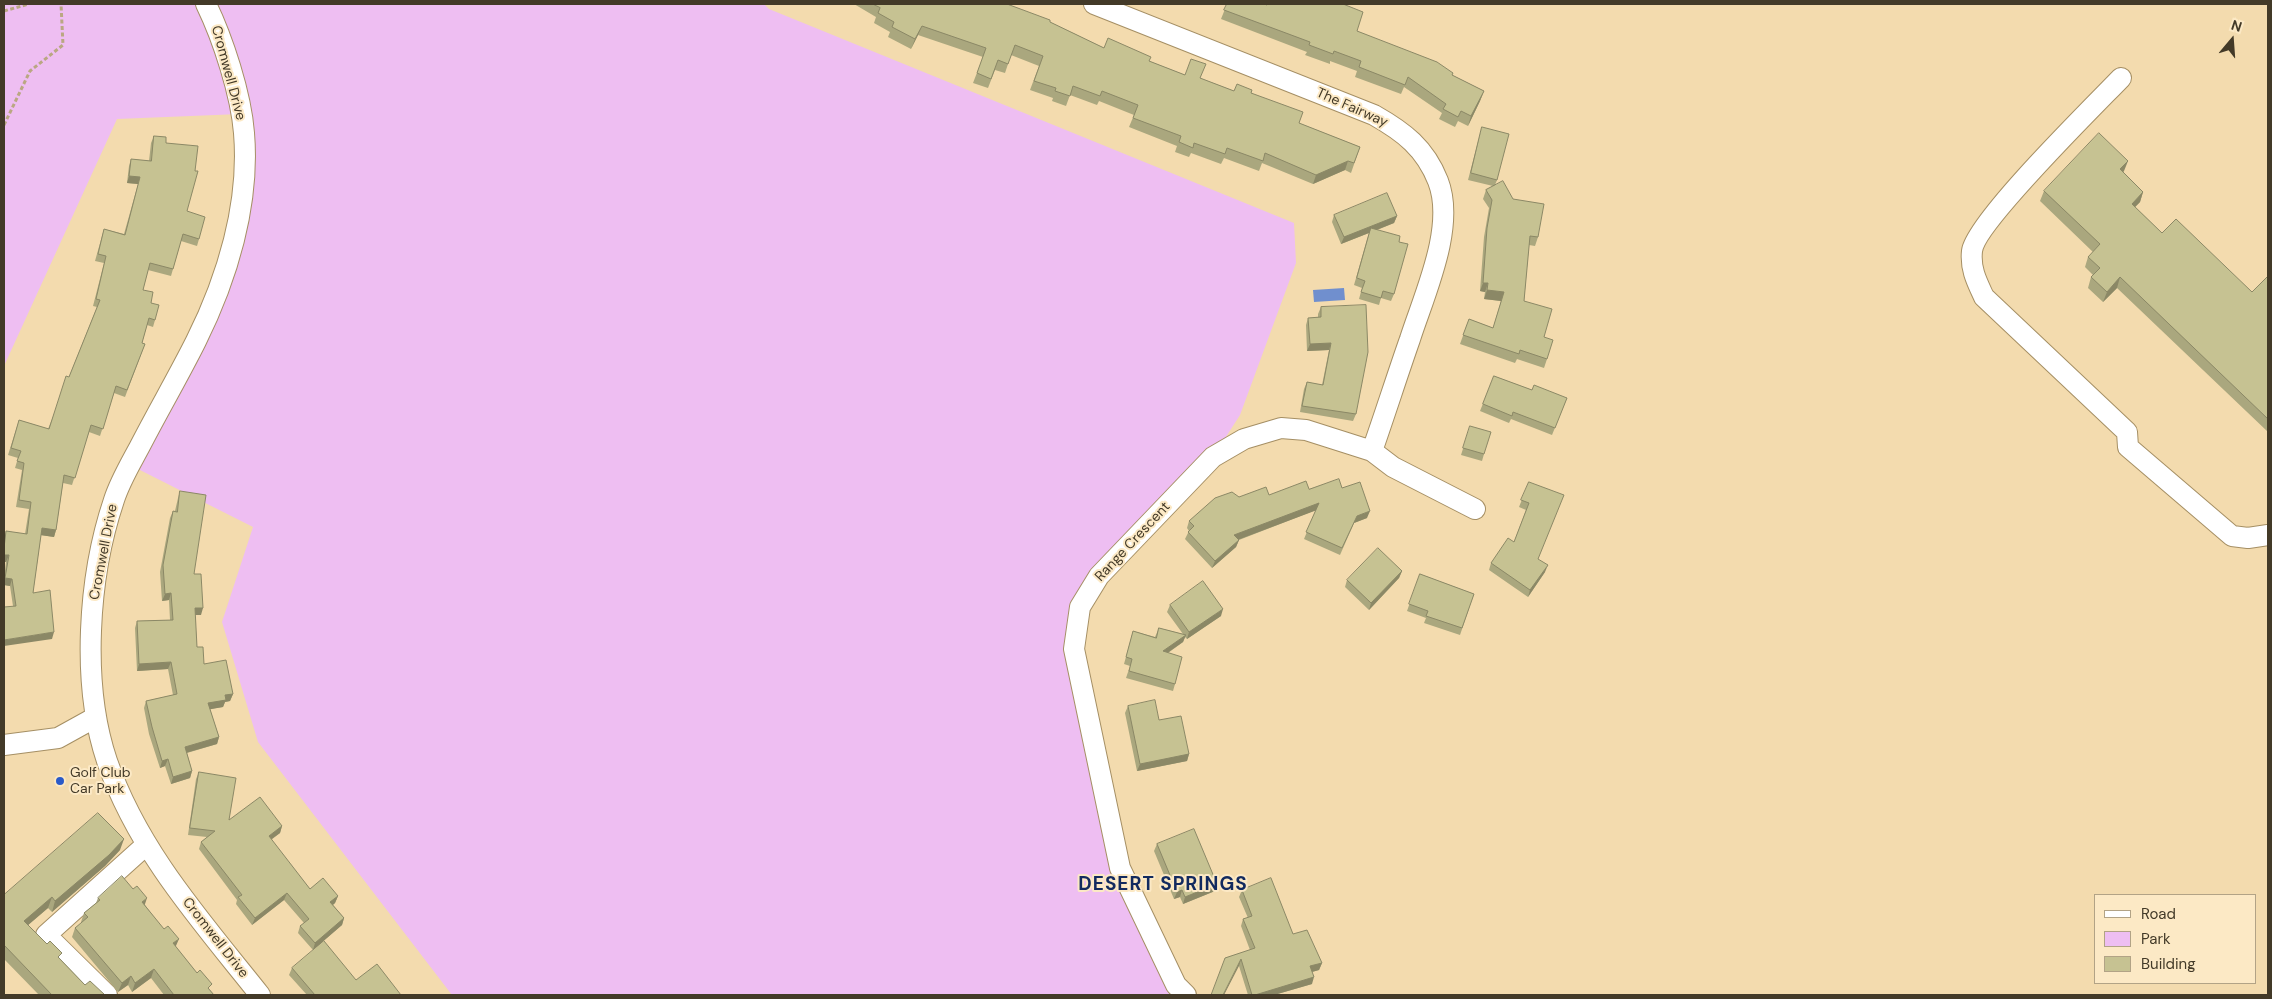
<!DOCTYPE html>
<style>
body{margin:0}
#map{position:relative;width:2272px;height:999px;overflow:hidden;background:#f3dbae;font-family:"DM Sans",sans-serif}
canvas{display:block}
.frame{position:absolute;inset:0;border:5px solid #433a28;pointer-events:none}
.legend{position:absolute;left:2094px;top:894px;width:162px;height:90px;box-sizing:border-box;background:#fce9c5;border:1px solid #b2a386;margin:0;padding:6px 9px;list-style:none;font-size:15px;color:#433a28}
.legend li{display:flex;align-items:center;gap:10px;height:25px}
.legend b{width:25px;border:1px solid #b2a386}
.north{position:absolute;left:2207px;top:15px;width:50px;height:50px;-webkit-text-stroke:4px #fce9c5;paint-order:stroke;rotate:18deg;font-size:14px;font-weight:700;line-height:20px;text-align:center;color:#433a28}
.north::after{content:'';display:block;margin:auto;width:18px;height:22px;background:#433a28;clip-path:polygon(50% 0,100% 100%,50% 72%,0 100%)}
</style>
<div id="map">
<canvas width="2272" height="999"></canvas>
<div class="frame"></div>
<ul class="legend">
<li><b style="height:6px;background:#fff"></b>Road</li>
<li><b style="height:14px;background:#eebef2"></b>Park</li>
<li><b style="height:14px;background:#c6c292"></b>Building</li>
</ul>
<div class="north">N</div>
</div>
<script>
const context = document.querySelector('canvas').getContext('2d');
context.lineJoin = 'round';
function fill(path, color) {
  context.fillStyle = color;
  context.fill(path, 'evenodd');
}
function stroke(path, color, width, dash) {
  context.strokeStyle = color;
  context.lineWidth = width;
  context.lineCap = dash ? 'butt' : 'round';
  context.setLineDash(dash || []);
  context.stroke(path);
}
function label(font, color, halo, rows, align = 'center') {
  context.font = font + ' "DM Sans",sans-serif';
  context.lineWidth = 4;
  context.setLineDash([]);
  context.textBaseline = 'middle';
  context.strokeStyle = halo;
  context.fillStyle = color;
  for (const [text, x, y, turn = 0] of rows) {
    context.save();
    context.translate(x, y);
    context.rotate((+turn || 0) * Math.PI / 180);
    context.textAlign = isNaN(turn) ? turn : align;
    if (halo) context.strokeText(text, 0, 0);
    context.fillText(text, 0, 0);
    context.restore();
  }
}
fill(new Path2D(`
 M4,4H764L769,9L1294,223L1296,263L1240,415L1213,457L1099,576L1078,620L1120,868L1186,995H452L258,742L222,622L253,527L130,465L226,274L240,114L117,119L4,366Z`), '#eebef2');
fill(new Path2D(`
 M1344,288L1345,300L1314,302L1313,290Z`), '#708fce');
const minor = new Path2D(`
 M206,4C223,39 241,94 244,133C250,204 227,279 196,341C178,377 158,411 140,446C131,463 120,481 114,500C88,577 81,684 107,761C138,851 202,922 260,995
 M1094,4L1374,115C1404,132 1425,148 1438,181C1456,227 1424,295 1410,339C1397,376 1385,414 1372,451
 M2121,78C2095,105 1975,223 1972,251C1970,269 1977,282 1984,297L2127,432L2128,447L2232,536L2248,538L2268,535
 M4,745L58,738L96,717
 M107,995L46,935L146,845
 M1186,995L1176,985L1120,868L1074,649L1080,607L1099,576L1213,457L1244,439L1281,428L1306,430L1372,451L1393,467L1475,509`);
stroke(minor, '#a58f64', 22);
stroke(new Path2D(`
 M4,11L29,4
 M4,125L30,71L63,45L61,4`), '#baa782', 3, [4, 2.5]);
stroke(minor, '#fff', 20);
fill(new Path2D(`
 M854,4H1007L1050,22L1104,48L1149,61L1185,75L1200,78L1234,91L1251,93L1299,123L1360,147L1351,173L1345,170L1313,184L1262,163L1259,171L1224,158L1221,164L1191,153L1189,157L1175,152L1177,146L1129,127L1134,115L1099,101L1097,105L1070,95L1066,106L1052,101L1053,98L1030,90L1039,66L1011,55L1005,73L995,70L988,88L973,83L983,57L918,35L911,49L888,37L890,32L874,23L876,17Z
 M1227,4L1357,31L1453,73L1452,75L1484,91L1480,101L1468,126L1458,121L1455,127L1439,119L1442,113L1404,87L1401,94L1355,77L1357,71L1330,61V64L1305,55L1307,52L1221,19Z
 M1482,127L1497,180L1495,185L1513,199L1538,237L1535,246L1529,245L1524,301L1544,337L1547,359L1544,368L1517,359L1515,363L1460,344L1469,319L1493,328L1501,301L1484,299L1485,292L1480,291L1484,237L1489,208L1483,199L1486,190L1493,186L1468,180L1480,134Z
 M154,136L166,143L187,211L199,239L197,246L181,241L171,276L148,270L143,290L151,303L155,320L153,327L147,325L142,343L145,344L125,397L114,393L100,436L89,432L72,485L63,483L56,530L54,537L41,535L33,593L52,639L13,606L10,586L4,585V579L6,562H4V538L6,531L25,534L29,509L16,507L22,470L15,468L18,458L8,455L19,420L48,429L97,307L93,306L104,263L95,261L102,236L104,229L124,234L138,184L127,183L129,166L131,159L149,161L151,143Z
 M2124,171L2123,172L2143,192L2140,202L2135,207L2162,233L2252,292L2268,276V432L2117,288L2103,302L2088,288L2091,277L2093,275L2085,267L2088,257L2093,252L2040,201L2044,191Z
 M1334,215L1397,216L1394,223L1377,230L1399,242L1394,294L1391,301L1381,298L1379,305L1359,299L1362,288L1354,285L1369,233L1341,244L1332,222Z
 M1321,307L1356,414L1353,421L1300,412L1304,389L1307,382L1322,385L1329,350L1307,351L1306,325L1308,318L1318,317V314Z
 M1494,376L1532,390L1567,398L1552,435L1511,419L1509,423L1480,411Z
 M1468,433L1484,454L1482,461L1461,455Z
 M1529,482L1538,559L1545,572L1528,597L1489,570L1491,563L1514,542L1526,510L1519,507Z
 M1342,488L1367,518L1354,523L1340,555L1304,539L1316,510L1239,540L1236,547L1212,568L1185,539L1189,531L1187,528L1189,521L1239,497L1269,495L1309,489Z
 M180,491L201,615H195L197,647L204,664L233,694L230,701L225,702L223,707L210,709L219,737L217,744L187,753L192,771L190,778L171,784L165,766L160,768L149,734L144,708L146,701L173,695L168,669L137,671L135,628L137,621L170,620L169,600L162,601L160,572L170,518L173,511H175L178,498Z
 M1402,571L1399,578L1369,610L1345,587L1347,580Z
 M1420,574L1474,594L1460,635L1424,623L1426,618L1407,611Z
 M1170,605L1221,616L1187,639L1185,637L1183,642L1168,653L1175,684L1173,691L1126,678L1130,666L1124,664L1133,631L1155,637L1159,628L1183,634L1167,612Z
 M1128,706L1159,720L1189,754L1187,761L1137,771L1125,713Z
 M199,772L229,820L282,826L280,833L271,840L310,889L338,896L335,903L333,905L344,918L342,925L313,950L298,933L300,926L304,923L284,900L252,925L236,904L237,900L199,849L201,842L207,837L188,835L196,779Z
 M1157,844L1217,884L1215,891L1183,904L1180,897L1174,899L1154,851Z
 M120,850L105,866L52,912L48,908L28,925L85,985L105,995H39L4,959V895Z
 M1242,890L1293,934L1322,963L1319,970L1312,972V984L1274,995H1248L1239,966L1225,958L1250,950L1241,926L1243,919L1248,918L1239,897Z
 M98,898L145,905L176,947L214,995H164L151,978L132,992L128,985L118,992L72,937L75,928L82,923L81,922L84,913L96,903Z
 M292,968L356,980L401,995H307L289,975Z`), '#aaa77e');
fill(new Path2D(`
 M922,26L918,35L911,49L915,39Z
 M1484,91L1480,101L1468,126L1471,116Z
 M1348,161L1345,170L1313,184L1316,175Z
 M2128,161L2124,171L2116,180L2120,169Z
 M129,176L140,177L138,184L127,183Z
 M2143,192L2140,202L2128,214L2132,204Z
 M1397,216L1394,223L1341,244L1344,237Z
 M2120,277L2117,288L2103,302L2107,292Z
 M1483,283H1488L1485,292L1480,291Z
 M1487,290L1504,292L1501,301L1484,299Z
 M1331,343L1329,350L1307,351L1310,344Z
 M1319,503L1317,510L1232,542L1234,535Z
 M1370,511L1367,518L1354,523L1340,555L1357,516Z
 M42,528L56,530L54,537L40,535Z
 M1239,540L1236,547L1212,568L1215,561Z
 M4,555H9L6,562H4Z
 M1548,565L1545,572L1528,597L1530,590Z
 M1402,571L1399,578L1369,610L1371,603Z
 M5,578L12,579L10,586L4,585Z
 M171,593L169,600L162,601L165,594Z
 M195,608H203L201,615H192Z
 M1223,609L1221,616L1187,639L1189,632Z
 M54,632L52,639L4,646V640Z
 M1186,635L1183,642L1160,658L1163,651Z
 M171,662L168,669L137,671L139,664Z
 M233,694L230,701L225,702L223,707L206,710L208,703L225,695Z
 M219,737L217,744L182,754L185,747Z
 M1189,754L1187,761L1137,771L1140,764Z
 M168,759L165,766L160,768L162,761Z
 M192,771L190,778L171,784L173,777Z
 M282,826L280,833L266,843L269,836Z
 M124,839L120,850L105,866L52,912L55,901Z
 M1217,884L1215,891L1183,904L1185,897Z
 M1182,890L1180,897L1174,899L1177,892Z
 M287,893L284,900L252,925L255,918Z
 M338,896L335,903L328,909L330,902Z
 M52,897L48,908L20,932L24,921Z
 M147,898L144,907L142,902Z
 M344,918L342,925L313,950L315,943Z
 M179,939L175,948L173,943Z
 M1241,959L1239,966L1224,995H1223Z
 M1322,963L1319,970L1308,973L1310,966Z
 M154,969L151,978L132,992L135,983Z
 M131,976L128,985L118,992L122,983Z
 M1314,977L1312,984L1274,995H1255Z`), '#8b8866');
const building = new Path2D(`
 M873,4H1007L1050,20V22L1104,48L1108,38L1151,57L1149,61L1185,75L1191,59L1206,64L1200,78L1234,91L1237,84L1252,90L1251,93L1303,112L1299,123L1360,147L1354,163L1348,161L1316,175L1265,153L1263,161L1227,148L1225,154L1194,143L1193,148L1179,142L1181,136L1133,118L1138,105L1102,91L1100,96L1073,86L1070,96L1055,91L1056,88L1034,81L1043,56L1015,45L1008,64L998,60L991,79L977,73L986,48L922,26L915,39L892,27L894,22L878,13L880,8Z
 M1227,4H1264L1267,5L1268,4H1343L1363,12L1357,31L1437,62L1453,73L1452,75L1484,91L1471,116L1461,111L1458,117L1443,109L1446,104L1408,77L1405,85L1359,67L1361,61L1334,51L1333,54L1309,45L1310,42L1224,10Z
 M1482,127L1509,134L1497,180L1471,173Z
 M2099,133L2128,161L2120,169L2143,192L2132,204L2162,233L2176,219L2252,292L2268,276V419L2120,277L2107,292L2091,277L2100,268L2088,257L2100,244L2044,191Z
 M154,136L166,137V143L198,146L195,171H198L187,211L205,217L199,239L183,234L173,269L150,263L143,290L153,292L151,303L159,305L155,320L149,318L142,343L145,344L127,390L116,386L103,429L91,425L75,478L64,475L56,530L42,528L33,593L50,590L54,632L4,640V607L16,606L12,579L5,578L9,555H4V548L6,531L27,534L31,502L19,500L24,463L17,461L21,451L11,448L19,420L49,429L66,376L69,377L100,300L96,299L106,256L98,254L104,229L125,235L140,177L129,176L131,159L151,161Z
 M1503,181L1513,199L1544,204L1538,237L1530,236L1524,301L1552,309L1544,337L1553,340L1547,359L1520,350L1519,354L1463,335L1469,319L1493,328L1504,292L1487,290L1488,283H1483L1487,228L1492,200L1486,190Z
 M1387,193L1397,216L1344,237L1334,215Z
 M1371,228L1400,236L1399,242L1408,244L1394,294L1383,291L1381,298L1361,292L1365,281L1357,278Z
 M1366,305L1368,352L1356,414L1302,406L1307,382L1323,385L1331,343L1310,344L1308,318L1321,317V307Z
 M1494,376L1532,390L1534,385L1567,398L1555,428L1513,412L1512,416L1483,404Z
 M1470,426L1491,432L1484,454L1463,448Z
 M1339,479L1342,488L1360,482L1370,511L1357,516L1342,548L1306,532L1319,503L1234,535L1239,540L1215,561L1188,532L1194,526L1189,521L1215,498L1232,492L1239,497L1266,487L1269,495L1306,481L1309,489Z
 M1529,482L1564,495L1538,559L1548,565L1530,590L1491,563L1508,538L1514,542L1529,503L1521,500Z
 M180,491L206,495L194,574H201L203,608H195L197,647H203L204,664L226,660L233,694L225,695L226,700L208,703L219,737L185,747L192,771L173,777L168,759L162,761L152,727L146,701L177,694L171,662L139,664L137,621L173,620L171,593L165,594L163,565L173,511L177,512Z
 M1378,548L1402,571L1371,603L1347,580Z
 M1420,574L1474,594L1462,628L1426,616L1428,611L1409,604Z
 M1203,581L1223,609L1189,632L1170,605Z
 M1159,628L1186,635L1163,651L1182,657L1175,684L1129,671L1132,659L1126,657L1133,631L1156,638Z
 M1155,700L1159,720L1181,716L1189,754L1140,764L1128,706Z
 M199,772L236,778L229,820L260,797L282,826L269,836L310,889L323,878L338,896L330,902L344,918L315,943L300,926L309,919L287,893L255,918L238,897L242,895L201,842L215,831L190,828Z
 M98,813L124,839L109,855L55,901L52,897L24,921L47,944L50,941L62,953L58,957L85,985L90,981L105,995H52L4,945V895Z
 M1194,829L1217,884L1185,897L1182,890L1177,892L1157,844Z
 M122,876L133,889L137,886L147,898L142,902L164,929L168,926L179,939L173,943L197,973L200,970L212,984L208,988L214,995H174L154,969L135,983L131,976L122,983L75,928L88,917L84,913L100,900L98,898Z
 M1271,878L1293,934L1307,930L1322,963L1310,966L1314,977L1255,995H1252L1241,959L1223,995H1211L1225,958L1255,948L1243,919L1252,916L1242,890Z
 M324,941L356,980L377,964L401,995H315L292,968Z`);
fill(building, '#c6c292');
stroke(building, '#8b8866', 1);
for (const [x, y, r, color] of [
 [60,781,5,"#2a5ac8"]
]) {
  const dot = new Path2D();
  dot.arc(x, y, r, 0, 2 * Math.PI);
  context.fillStyle = color;
  context.fill(dot);
  stroke(dot, '#fce9c5', 2);
}
label('14px', '#433a28', '#fce9c5', [
 ["Cromwell Drive",228,73,75],
 ["The Fairway",1352,108,24],
 ["Range Crescent",1133,542,-47],
 ["Cromwell Drive",104,552,-79],
 ["Cromwell Drive",215,938,52]
]);
label('14px', '#433a28', '#fce9c5', [
 ["Golf Club",70,773],
 ["Car Park",70,789]
], 'left');
context.letterSpacing = '1px';
label('bold 19px', '#122a5f', '#fce9c5', [
 ["DESERT SPRINGS",1163,885]
]);
context.letterSpacing = '0px';
</script>
